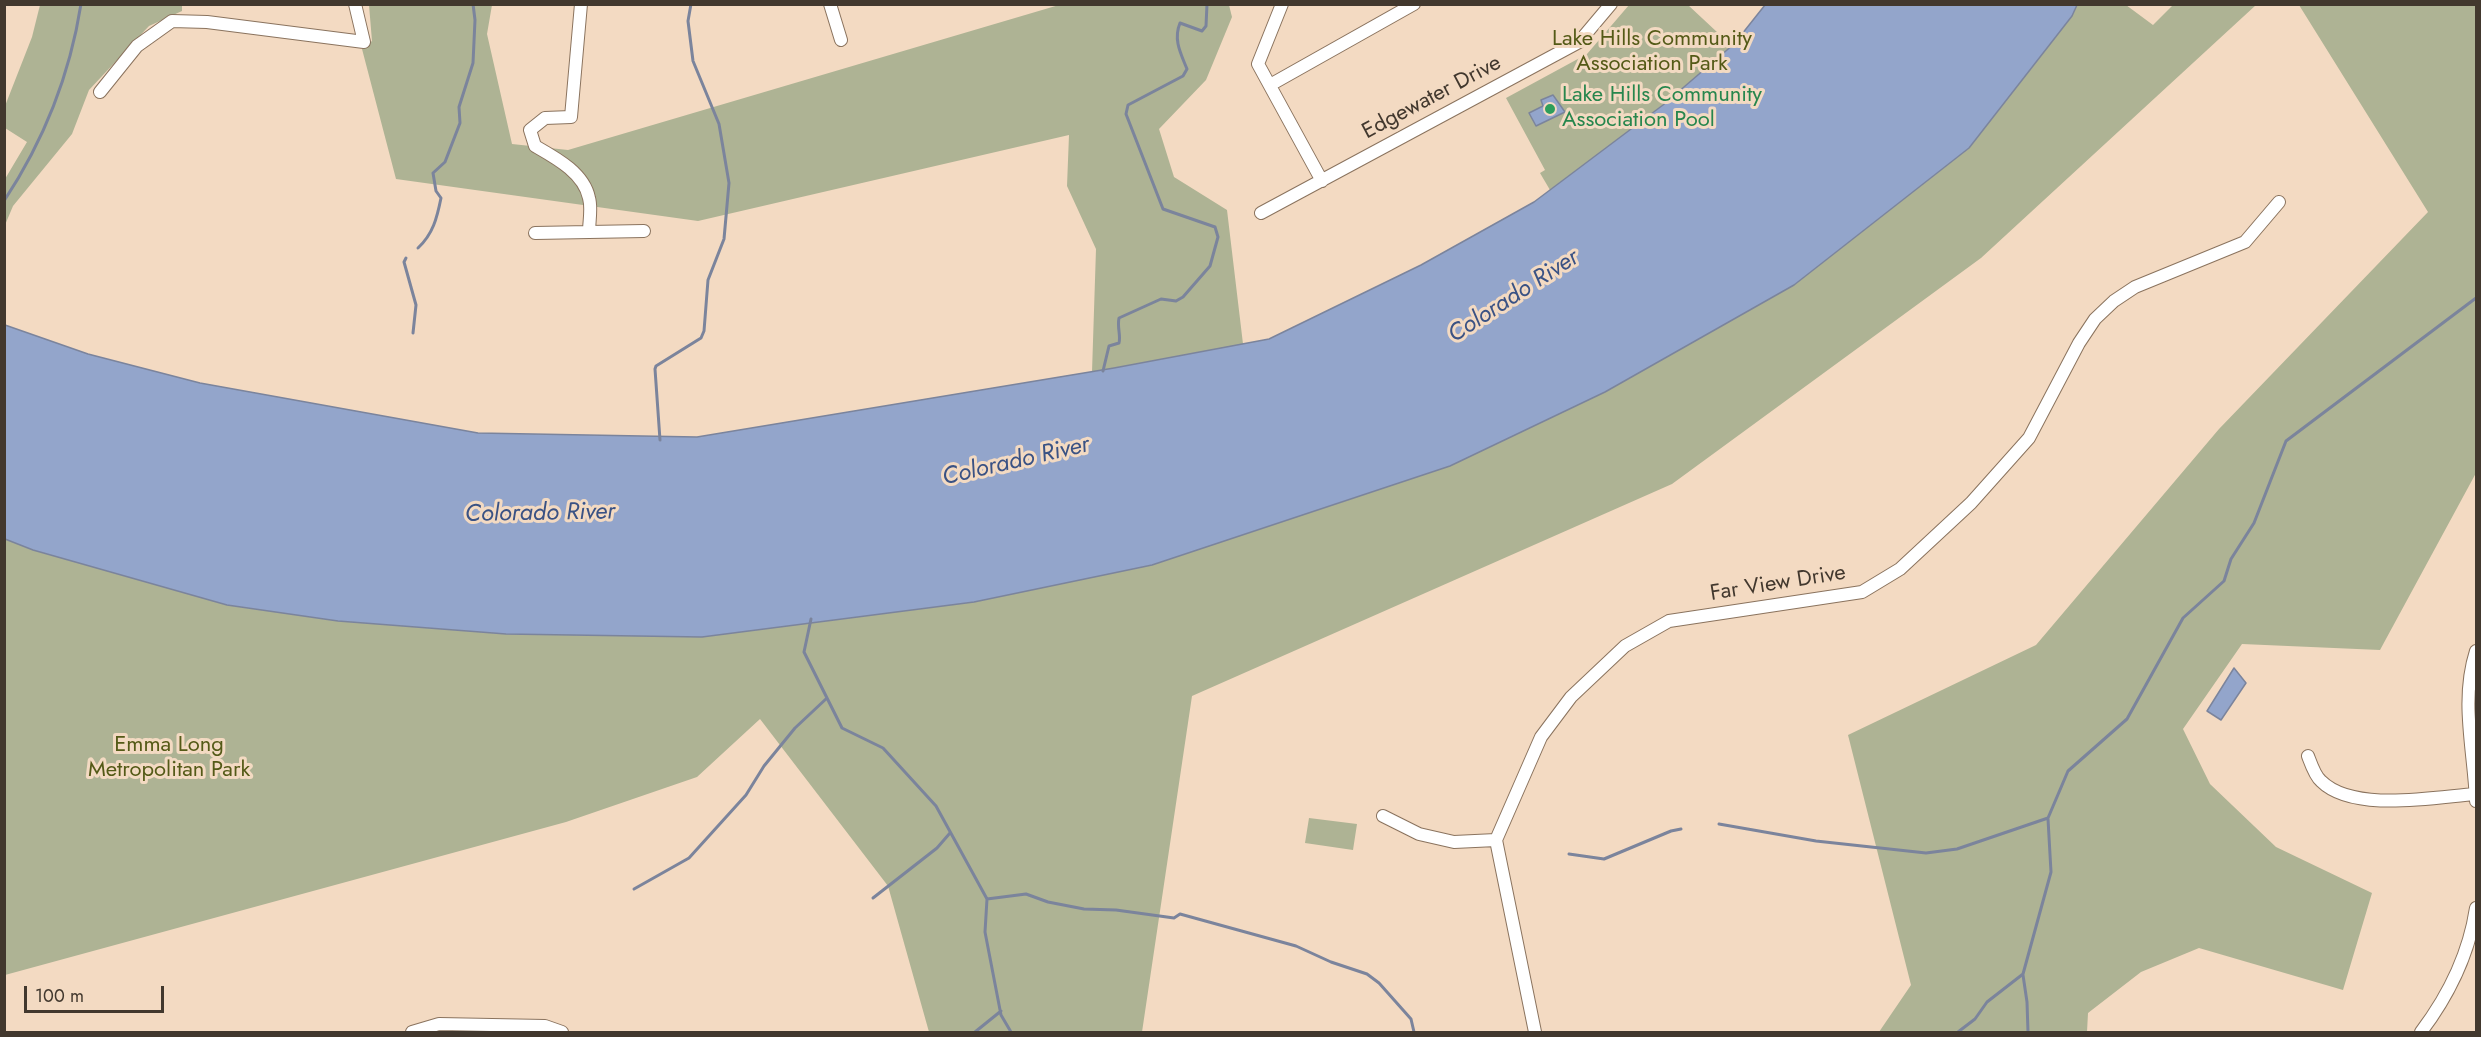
<!DOCTYPE html>
<style>
body{margin:0}
#map{position:relative;width:2481px;height:1037px;overflow:hidden;background:#f3dac2;font-family:Jost,sans-serif}
canvas{display:block}
.frame{position:absolute;inset:0;border:6px solid #42382e;pointer-events:none}
.scale{position:absolute;left:24px;top:986px;width:140px;height:27px;box-sizing:border-box;border:3px solid #42382e;border-top:0;padding-left:8px;font-size:18px;line-height:21px;white-space:nowrap;color:#42382e;-webkit-text-stroke:4px #f3dac2;paint-order:stroke}
</style>
<div id="map">
<canvas width="2481" height="1037"></canvas>
<div class="frame"></div>
<div class="scale">100 m</div>
</div>
<script>
const context = document.querySelector('canvas').getContext('2d');
context.lineJoin = 'round';
function fill(path, color) {
  context.fillStyle = color;
  context.fill(path, 'evenodd');
}
function stroke(path, color, width, dash) {
  context.strokeStyle = color;
  context.lineWidth = width;
  context.lineCap = dash ? 'butt' : 'round';
  context.setLineDash(dash || []);
  context.stroke(path);
}
function label(font, color, halo, rows, align = 'center') {
  context.font = font + ' Jost,sans-serif';
  context.lineWidth = 6;
  context.setLineDash([]);
  context.textBaseline = 'middle';
  context.strokeStyle = halo;
  context.fillStyle = color;
  for (const [text, x, y, turn = 0] of rows) {
    context.save();
    context.translate(x, y);
    context.rotate((+turn || 0) * Math.PI / 180);
    context.textAlign = isNaN(turn) ? turn : align;
    if (halo) context.strokeText(text, 0, 0);
    context.fillText(text, 0, 0);
    context.restore();
  }
}
fill(new Path2D(`
 M40,5H182V11L149,26L89,90L72,134L13,206L5,225V179L27,142L5,128V106L32,37Z
 M369,5H492L487,34L512,144L568,150L1059,5H1229L1232,17L1206,80L1159,129L1174,177L1227,210L1243,344L1092,372L1096,249L1067,186L1069,135L698,221L396,179L362,49L372,41Z
 M1629,5H1688L1732,46L1652,114L1550,190L1540,173L1545,170L1506,98L1587,54Z
 M2077,5H2126L2153,25L2173,5H2256L1981,258L1672,484L1192,696L1142,1032H929L888,886L760,719L697,777L566,822L5,975V539L33,550L227,605L338,621L506,634L702,637L974,602L1152,565L1450,466L1605,392L1794,285L1969,148L2072,16Z
 M2299,5H2476V473L2380,650L2242,644L2183,729L2210,784L2276,847L2372,893L2343,990L2199,948L2141,972L2088,1013L2087,1032H1879L1911,985L1848,735L2036,645L2219,429L2428,212Z
 M1309,818L1357,824L1353,850L1305,843Z`), '#aeb394');
const water = new Path2D(`
 M1765,5H2077L2072,16L1969,148L1794,285L1605,392L1450,466L1152,565L974,602L702,637L506,634L338,621L227,605L33,550L5,539V325L88,354L200,383L478,433L697,437L1114,368L1269,339L1421,265L1534,202L1663,105L1734,44Z
 M1553,95L1565,112L1536,126L1529,113L1543,106L1541,100Z
 M2234,668L2246,683L2221,720L2207,711Z`);
fill(water, '#93a5cb');
stroke(water, '#7b849c', 1.5);
stroke(new Path2D(`
 M4,201C43,142 70,74 81,4
 M418,248C433,234 437,218 441,198L436,191L433,173L445,162L460,123L459,107L473,63L475,20L473,4
 M406,258L404,262L416,305L413,333
 M1103,371L1109,346L1119,343C1121,335 1117,328 1119,318L1161,299L1176,301L1183,297L1210,266L1218,237L1215,227L1163,209L1126,114L1128,105L1183,76L1187,69C1181,54 1173,40 1180,23L1202,31L1206,26L1207,4
 M660,440L655,369L656,366L701,338L704,331L708,280L724,239L729,183L719,124L693,61L688,21L691,4
 M811,619L804,652L842,728L883,748L936,806L987,899L985,932L1001,1015L1011,1032
 M1719,824L1816,841L1926,853L1957,849L2048,818L2068,771L2127,719L2183,618L2224,581L2231,559L2254,523L2286,441L2476,298
 M1569,854L1604,859L1671,831L1681,829
 M634,889L689,858L746,795L764,766L795,728L827,698
 M873,898L937,848L950,833
 M987,899L1026,894L1048,902L1084,909L1116,910L1174,918L1180,914L1296,946L1331,962L1367,974L1379,983L1411,1019L1414,1032
 M2023,975L2027,1002L2028,1032
 M975,1032L1001,1011
 M1958,1032L1975,1019L1987,1002L2023,974L2051,872L2048,819`), '#7b849c', 3);
const minor = new Path2D(`
 M830,4L841,40
 M1282,4L1258,64L1322,181
 M1270,85L1414,4
 M100,92L137,46L172,21L207,22L364,42L355,4
 M1261,213L1579,42L1611,4
 M589,232L644,231
 M535,233L589,232C589,222 592,208 589,198C584,173 556,158 535,146L530,130L545,118L571,117L581,4
 M2476,651C2460,701 2474,750 2476,801
 M2308,756C2311,764 2315,776 2321,781C2353,813 2435,797 2476,794
 M1383,816L1419,834L1454,842L1496,840
 M412,1032L439,1024L545,1026L562,1032
 M1535,1032L1496,840L1541,737L1571,697L1625,646L1669,621L1862,592L1900,569L1971,503L2029,438L2079,343L2095,319L2114,301L2135,287L2245,242L2279,202
 M2421,1032C2449,995 2469,954 2476,908`);
stroke(minor, '#8a735e', 14);
stroke(minor, '#fff', 12);
for (const [x, y, r, color] of [
 [1550,109,6,"#2e9e5b"]
]) {
  const dot = new Path2D();
  dot.arc(x, y, r, 0, 2 * Math.PI);
  context.fillStyle = color;
  context.fill(dot);
  stroke(dot, '#f3dac2', 2);
}
label('22px', '#545a17', '#f3dac2', [
 ["Lake Hills Community",1652,40],
 ["Association Park",1652,65],
 ["Emma Long",169,746],
 ["Metropolitan Park",169,771]
]);
label('22px', '#27864d', '#f3dac2', [
 ["Lake Hills Community",1562,96],
 ["Association Pool",1562,121]
], 'left');
label('22px', '#42382e', '#f3dac2', [
 ["Edgewater Drive",1432,98,-28],
 ["Far View Drive",1778,584,-9]
]);
label('italic 24px', '#3a5284', '#f3dac2', [
 ["Colorado River",1514,297,-33],
 ["Colorado River",1016,462,-13],
 ["Colorado River",540,514,-1]
]);
</script>
